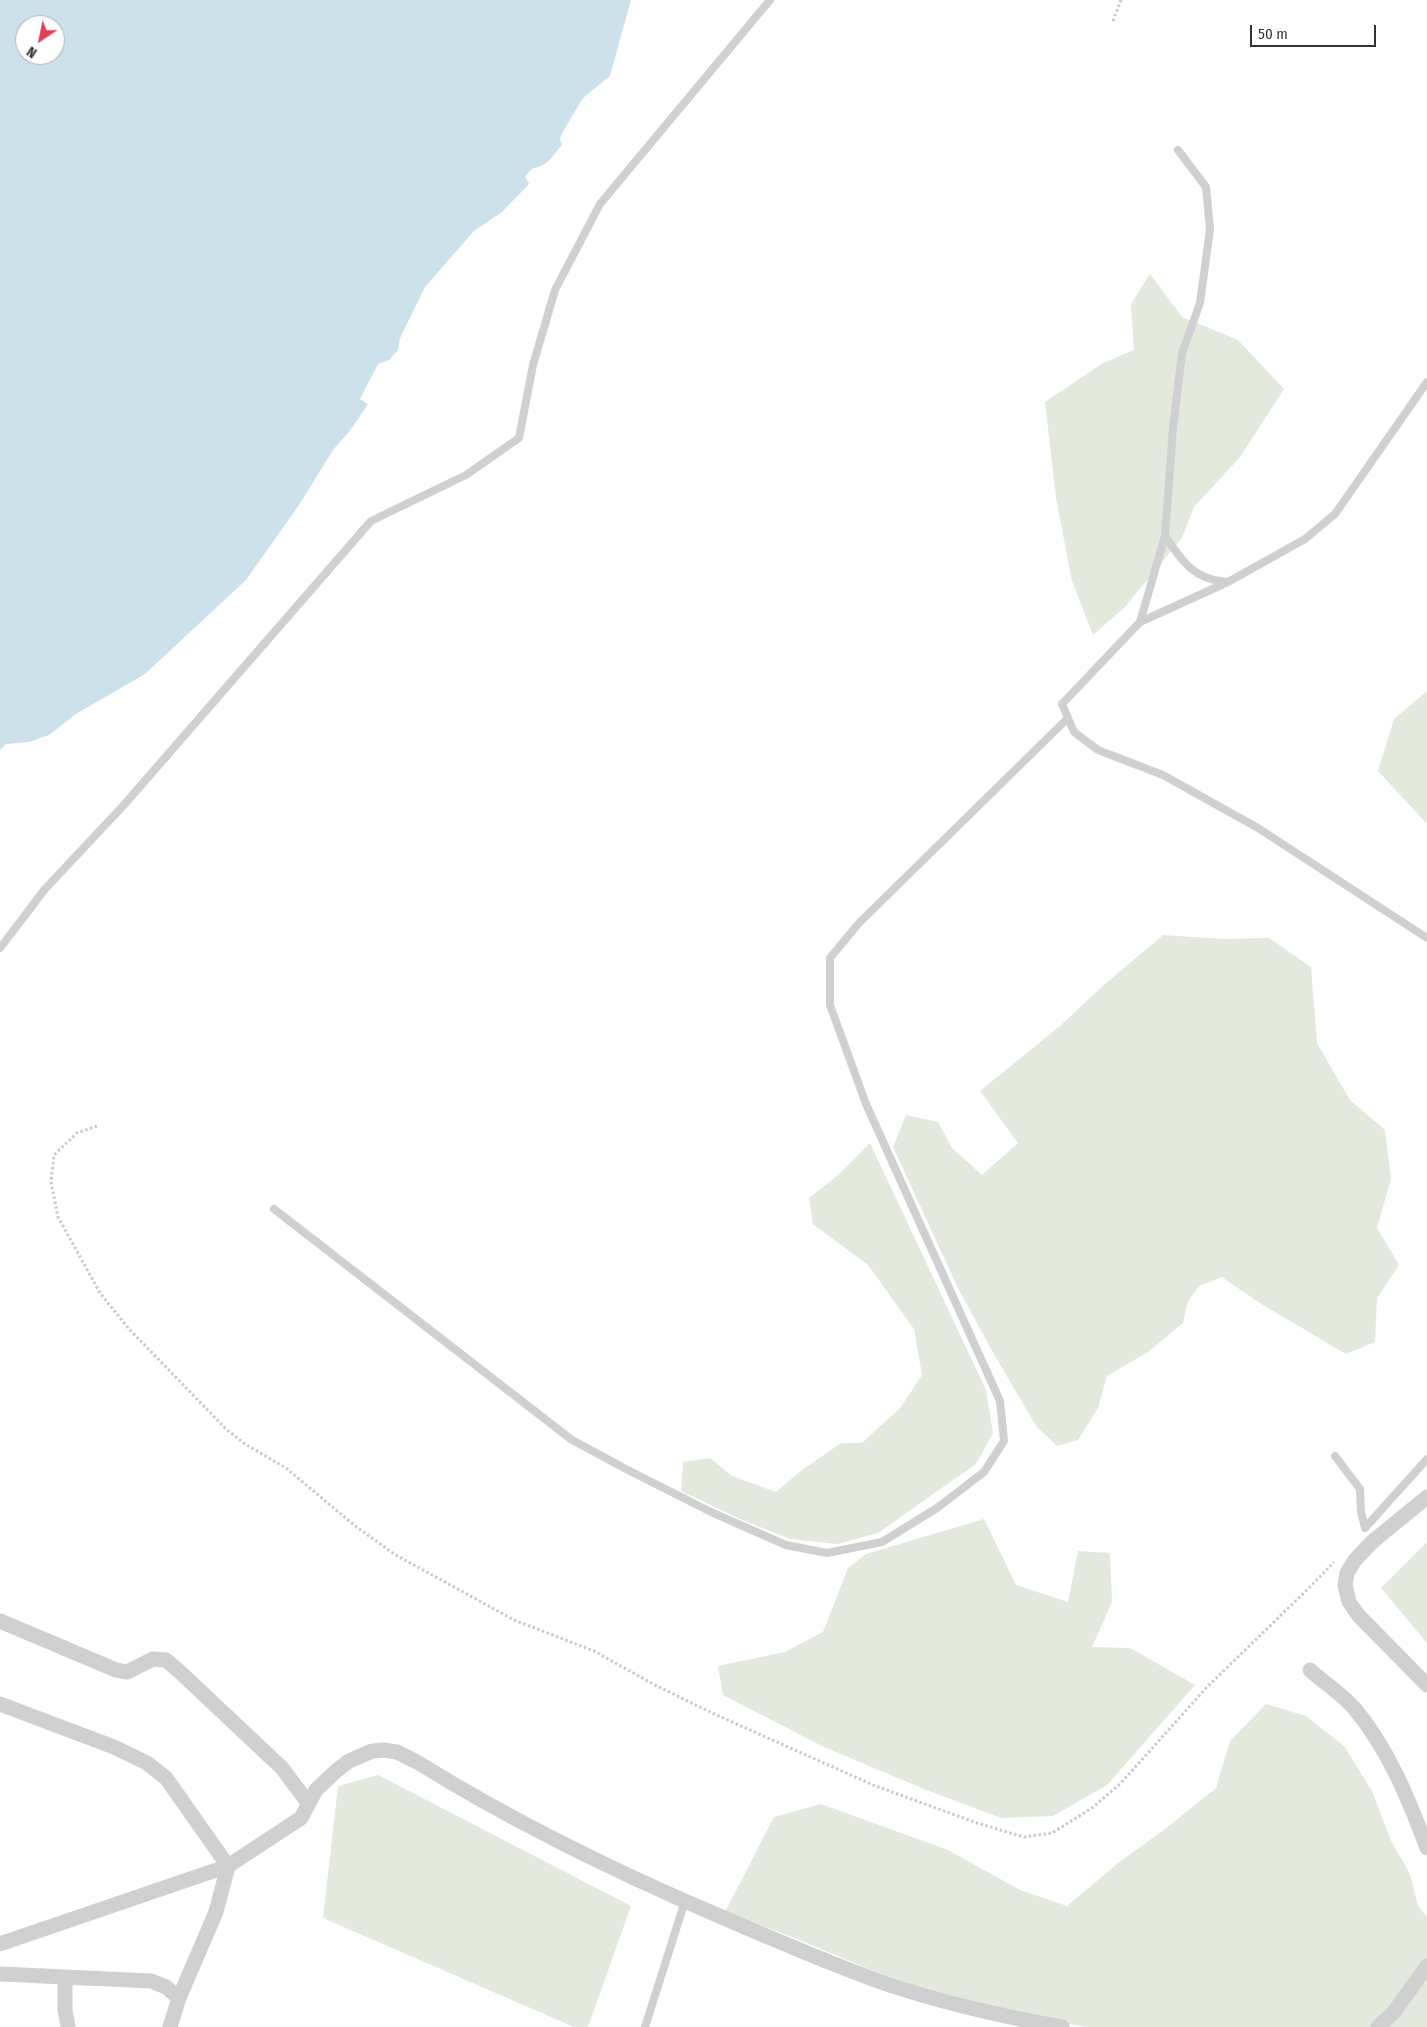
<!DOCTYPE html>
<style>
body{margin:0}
#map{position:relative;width:1427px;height:2027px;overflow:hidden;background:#fff;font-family:"Fira Sans Condensed",sans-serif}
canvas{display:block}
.north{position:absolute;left:15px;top:15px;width:50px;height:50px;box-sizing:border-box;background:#fff;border:1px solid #adadad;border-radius:50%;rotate:214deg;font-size:14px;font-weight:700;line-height:20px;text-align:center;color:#333}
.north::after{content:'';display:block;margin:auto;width:18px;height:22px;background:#df3f52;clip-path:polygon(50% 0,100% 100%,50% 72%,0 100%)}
.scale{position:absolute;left:1250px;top:25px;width:126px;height:22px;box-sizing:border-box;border:2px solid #333;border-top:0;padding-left:6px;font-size:15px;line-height:18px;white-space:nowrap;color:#333;-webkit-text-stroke:4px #fff;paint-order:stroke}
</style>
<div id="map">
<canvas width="1427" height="2027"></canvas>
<div class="north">N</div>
<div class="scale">50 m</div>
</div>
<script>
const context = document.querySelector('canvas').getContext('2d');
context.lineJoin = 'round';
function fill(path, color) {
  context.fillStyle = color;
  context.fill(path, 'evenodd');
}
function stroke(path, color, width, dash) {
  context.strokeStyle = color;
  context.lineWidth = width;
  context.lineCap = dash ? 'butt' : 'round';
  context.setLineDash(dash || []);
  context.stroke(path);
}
fill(new Path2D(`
 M1150,274L1182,317L1238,340L1284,389L1240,457L1194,507L1182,538L1124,608L1093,635L1072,581L1056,498L1045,402L1103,363L1134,350L1131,304Z
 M1427,691V824L1378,771L1394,719Z
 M1163,935L1223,939L1269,938L1311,967L1317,1043L1350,1100L1385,1130L1391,1179L1377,1228L1399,1265L1377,1298L1375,1342L1346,1354L1258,1302L1222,1277L1199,1286L1188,1301L1183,1323L1148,1352L1107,1376L1098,1408L1078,1440L1057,1446L1036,1426L991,1349L958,1288L893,1147L906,1115L938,1122L952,1148L982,1175L1018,1143L980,1091L1060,1026L1105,984Z
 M870,1143L986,1390L993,1433L976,1464L878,1533L838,1544L790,1539L740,1519L681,1491L683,1462L710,1458L732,1476L776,1492L802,1470L841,1443H862L901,1407L922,1375L914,1329L868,1265L813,1224L809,1198L837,1176Z
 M984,1519L1016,1585L1068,1602L1078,1551L1110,1553L1112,1602L1092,1647L1130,1648L1195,1685L1107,1785L1053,1816L1001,1818L924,1789L824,1747L723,1695L718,1666L785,1652L823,1632L848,1568L866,1554Z
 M1427,1542V1643L1381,1588Z
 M1266,1704L1306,1716L1344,1746L1372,1791L1391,1841L1410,1874L1418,1906L1427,1917V2027H1086L987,2010L881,1974L792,1937L725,1912L774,1817L821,1804L948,1850L1020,1890L1067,1906L1118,1863L1165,1829L1216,1788L1230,1741Z
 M378,1775L631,1906L588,2027H574L323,1918L338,1786Z`), '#e3e9dc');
fill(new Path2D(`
 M0,0H631L610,76L583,98L561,135L560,140L562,145C553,155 547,167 533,168L525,176L529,184L502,212L474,231L425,287L400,338L398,350L389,360L378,364L360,399L368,404L352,428L333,450L299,505L246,580L145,674L76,714L49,735L29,742L6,744L0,750ZM25,25H55V55H25Z`), '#cde1eb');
stroke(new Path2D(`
 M1113,21L1121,0
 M97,1126L77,1133L54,1155L51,1182L58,1217L100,1293L129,1329L226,1429L245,1444L286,1468L354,1525L394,1554L514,1620L594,1651L653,1684L712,1713L873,1785L977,1823L1024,1837L1052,1833L1092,1808L1121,1783L1207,1687L1311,1586L1334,1562`), '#cacaca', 3, [2.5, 2.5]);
stroke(new Path2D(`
 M1427,382L1335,514L1305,539L1228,582L1140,622L1062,704L1074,732L1098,750L1163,775L1258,828L1427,938
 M1165,536C1182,561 1193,579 1226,582
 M1140,622L1165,536L1173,428L1182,353L1200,303L1210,229L1206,187L1178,150
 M0,948L45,889L123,806L371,521L466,475L519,438L533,365L555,290L600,204L770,0
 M274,1209L572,1440L626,1469L713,1513L786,1545L827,1553L882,1542L937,1508L984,1472L1004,1441L1000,1401L866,1104L830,1005V958L859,923L1068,718
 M1335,1456L1360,1489L1361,1512L1365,1528L1427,1459
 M645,2027L685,1901`), '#d0d0d0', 8);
stroke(new Path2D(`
 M1427,1497L1372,1542L1355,1560L1347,1573L1345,1585L1349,1602L1359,1616L1427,1685
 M0,1621L116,1670L127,1672L153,1659L166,1660L180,1672L282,1768L308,1803
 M1310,1670C1324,1683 1342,1694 1354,1708C1388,1748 1409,1800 1427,1848
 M0,1704L114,1747L147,1763L166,1778L228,1866L216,1912L179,1998L170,2027
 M0,1944L228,1866L301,1818L316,1790L336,1771L349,1761L372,1751L383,1750L397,1752L417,1762C512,1821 614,1871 717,1915C770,1938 824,1961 878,1981C938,2002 1000,2016 1062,2027
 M0,1974L151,1981L166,1987L179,1998
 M65,1978V2010L68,2027
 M1378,2027L1394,2012L1427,1966`), '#d0d0d0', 15);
</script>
